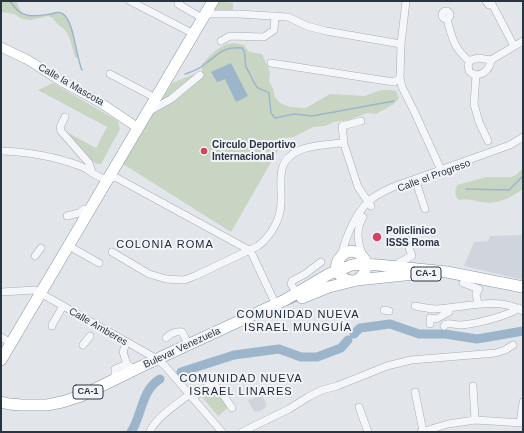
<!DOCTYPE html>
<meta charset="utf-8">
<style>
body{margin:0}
#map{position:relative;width:524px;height:433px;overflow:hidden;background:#e2e6eb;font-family:Helvetica,sans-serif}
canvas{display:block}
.frame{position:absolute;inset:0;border:2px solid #293443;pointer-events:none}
</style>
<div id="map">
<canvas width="524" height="433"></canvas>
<div class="frame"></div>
</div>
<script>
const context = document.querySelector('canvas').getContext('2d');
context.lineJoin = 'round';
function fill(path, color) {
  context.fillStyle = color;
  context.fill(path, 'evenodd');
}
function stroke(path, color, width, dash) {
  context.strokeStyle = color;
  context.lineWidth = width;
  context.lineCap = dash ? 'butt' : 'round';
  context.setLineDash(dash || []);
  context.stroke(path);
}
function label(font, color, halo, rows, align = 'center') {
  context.font = font + ' Helvetica,sans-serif';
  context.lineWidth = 4;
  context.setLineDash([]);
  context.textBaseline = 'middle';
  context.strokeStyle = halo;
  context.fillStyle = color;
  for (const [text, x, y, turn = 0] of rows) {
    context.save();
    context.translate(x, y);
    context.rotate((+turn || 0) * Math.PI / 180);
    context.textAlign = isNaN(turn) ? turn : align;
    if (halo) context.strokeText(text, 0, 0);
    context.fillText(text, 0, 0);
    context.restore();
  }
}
fill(new Path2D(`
 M523,235V280L464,266L474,242L488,241L490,236Z
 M262,395L267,406L262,410L258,412L257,411L254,412L248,400Z`), '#d0d5dd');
fill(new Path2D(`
 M1,1H17L18,6L23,15H40L57,12L63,14L70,23L79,58L75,57C72,49 71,36 64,29C60,25 56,24 53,18L48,16L31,20L22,19L14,14L1,12Z
 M215,1L233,3V10H214L212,8Z
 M233,43L244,45L249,52L262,54L270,72L269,81L273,89L275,97L280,103L290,107L306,108L330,94L365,96L381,90H391L396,91L399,98L394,104L376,114L367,113L349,120L334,122L325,126L313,127L294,137L285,138L231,232L123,164L172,83L202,71V64C212,54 218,45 233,43Z
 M53,83L118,121L120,129L101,164H97L93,162L63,130L96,148L107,127L38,90Z
 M523,168V189C510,198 498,205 481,202C473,201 468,198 459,200C454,195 455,191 457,185L486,177H511L516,175Z
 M211,387L229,407L218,416L201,396Z`), '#c8d5c3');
fill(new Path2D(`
 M231,63L248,96L236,102L225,79L217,82L211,72Z`), '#9cb5cb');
stroke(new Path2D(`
 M10,1C21,19 32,17 51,14C55,13 59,11 63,14C74,21 76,57 82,70
 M185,74C192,72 199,69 205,64C219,54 223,46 242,48C247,54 244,60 246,67C248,70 255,85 257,87C260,90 265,90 269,93L271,113L275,118L294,114L312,116L394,101
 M466,189L509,190L523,176
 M287,305L298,300`), '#9cb5cb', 1.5);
stroke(new Path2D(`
 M354,334L360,328L390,324L419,334H445L477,339L523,331
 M181,372L234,355L279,349L301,357H317L341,348L348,340
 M131,432C142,416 141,390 160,379`), '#9cb5cb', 9);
const minor = new Path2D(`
 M130,1L188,31
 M180,1L178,4L197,15
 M406,1L401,44L400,78L402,87L414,111L442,172
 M486,1L489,5L492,4
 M492,4L514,46
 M442 15a4 4 0 1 1 8 0a4 4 0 1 1-8 0Z
 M205,14H239L288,17L307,26L326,31L401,44
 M447,19C452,38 454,48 469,61
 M221,41L230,36L264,37L274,30L275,16
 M479,58L491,60C490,71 478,80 469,71L468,65L471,60Z
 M491,60L523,41
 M271,63L387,81L394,82L400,78
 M110,74L150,95
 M476,75L474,104L479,122L488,141
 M148,112L171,99L200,75
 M65,117L60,127L61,131L89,163L92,172
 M344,144L342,126L361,121
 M1,151C28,152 54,156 80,166C87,168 95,176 102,178C106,179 112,177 117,178L249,250L252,254L276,305
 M416,182L425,209
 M67,216L79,213L84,209
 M69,246L99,263
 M112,252L149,274L166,279L184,280L195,276L258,246C271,236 281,219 281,202C282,181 275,162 298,151C310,145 327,145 340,143L344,144L358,187L371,206
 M35,256L41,248
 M341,256C346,237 354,216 368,202C375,195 384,191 393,187L510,145L523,137
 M363,256C358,243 355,230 363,217
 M395,267L400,262L412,256L405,237
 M463,283L479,289L476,294L478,304
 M1,292L35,290L157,359L165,366L222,432
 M297,294L291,284L292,281L305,274L321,262
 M415,306C422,307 429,309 436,309C465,308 497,296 523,311
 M384,310L389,311
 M430,324V318L436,319L449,312
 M52,326V325L63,306
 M444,326L446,324C453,323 455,325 461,325C475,324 508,316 519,308
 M1,337L6,340
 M166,338C170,334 176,331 182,332L189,345
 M126,343L123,352L127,364
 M83,345L90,336
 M115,379V369L127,364L134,370
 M209,379L222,393L232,408
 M473,386L475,420
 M415,392L423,431
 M193,398L212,383
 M359,407L368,432
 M520,423L523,402
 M150,432C154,419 178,403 190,394
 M242,432L289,409L308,397L322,390L337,386L387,366L411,360L496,353L505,350L513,345
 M421,432L448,424L475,420L523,423`);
const major = new Path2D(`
 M1,47L28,60L61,81L101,103L138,128`);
const highway = new Path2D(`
 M357,280L414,274
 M302,298L329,287L357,280C380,265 353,239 340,258C337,261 336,266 337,270C339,276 345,280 351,281
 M1,360L213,1
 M1,402L9,404L22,405H47L62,402L81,396L142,366L285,300L329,274L352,265L362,264L378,265L447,272L523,287`);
stroke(minor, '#a7adb5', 8);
stroke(major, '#a1abb7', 10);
stroke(highway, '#8994a2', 12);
stroke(minor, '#f5f6f9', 7);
stroke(major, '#fff', 9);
stroke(highway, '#fff', 11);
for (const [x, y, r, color] of [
 [204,151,4,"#d24461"],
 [377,237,5,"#d24461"]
]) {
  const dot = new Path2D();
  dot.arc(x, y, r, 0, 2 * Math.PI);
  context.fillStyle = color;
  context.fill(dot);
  stroke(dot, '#f2f4f8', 1.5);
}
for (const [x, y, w] of [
 [426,274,30],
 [88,392,30]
]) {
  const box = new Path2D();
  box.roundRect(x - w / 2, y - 7, w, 14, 3);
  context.fillStyle = '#f2f4f8';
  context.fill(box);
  stroke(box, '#293443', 1);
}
label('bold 9px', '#293443', null, [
 ["CA-1",426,274],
 ["CA-1",88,392]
]);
label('10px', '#293443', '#f2f4f8', [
 ["Calle la Mascota",71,85,30],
 ["Calle el Progreso",434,176,-20],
 ["Calle Amberes",98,327,30],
 ["Bulevar Venezuela",182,348,-25]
]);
label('bold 10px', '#293443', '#f2f4f8', [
 ["Circulo Deportivo",212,145],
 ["Internacional",212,157],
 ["Policlinico",386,231],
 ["ISSS Roma",386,243]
], 'left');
context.letterSpacing = '1px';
label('11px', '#1b2534', '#f2f4f8', [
 ["COLONIA ROMA",165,245],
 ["COMUNIDAD NUEVA",298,315],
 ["ISRAEL MUNGUÍA",298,328],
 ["COMUNIDAD NUEVA",241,379],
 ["ISRAEL LINARES",241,392]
]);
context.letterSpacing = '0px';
</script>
